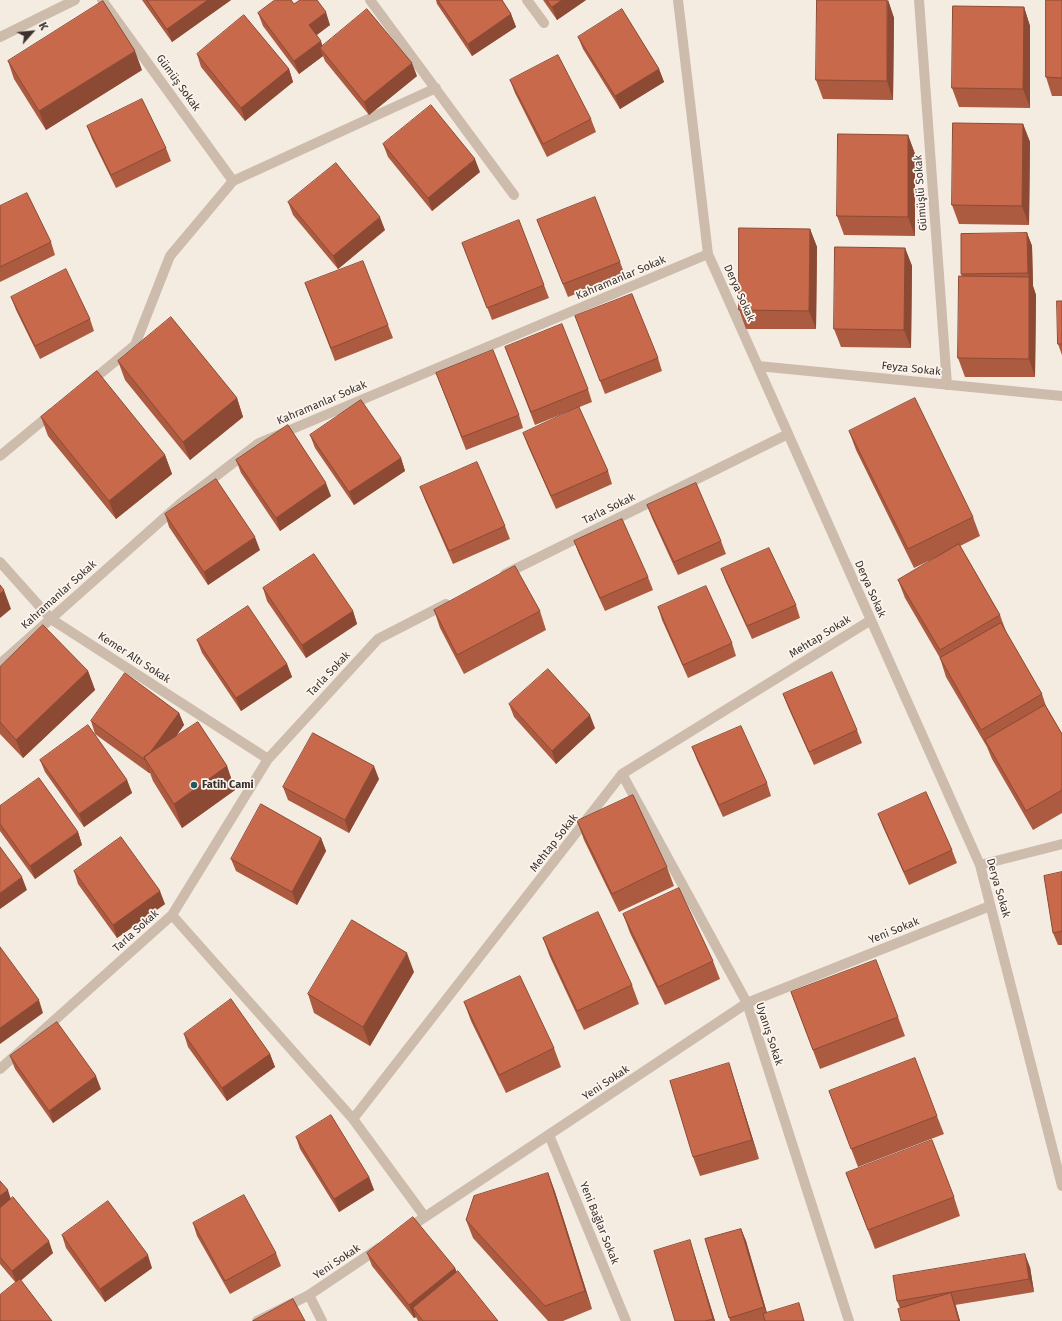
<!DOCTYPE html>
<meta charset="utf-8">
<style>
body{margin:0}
#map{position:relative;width:1062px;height:1321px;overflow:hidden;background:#f4ebe1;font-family:"Fira Sans",sans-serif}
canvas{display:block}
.north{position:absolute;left:12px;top:12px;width:40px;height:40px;-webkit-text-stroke:3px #fbf5ee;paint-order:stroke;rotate:63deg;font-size:11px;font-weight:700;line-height:16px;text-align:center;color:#3b302b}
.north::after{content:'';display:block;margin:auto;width:14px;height:18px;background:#3b302b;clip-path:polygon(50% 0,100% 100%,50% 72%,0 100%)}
</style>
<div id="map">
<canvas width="1062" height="1321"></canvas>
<div class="north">K</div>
</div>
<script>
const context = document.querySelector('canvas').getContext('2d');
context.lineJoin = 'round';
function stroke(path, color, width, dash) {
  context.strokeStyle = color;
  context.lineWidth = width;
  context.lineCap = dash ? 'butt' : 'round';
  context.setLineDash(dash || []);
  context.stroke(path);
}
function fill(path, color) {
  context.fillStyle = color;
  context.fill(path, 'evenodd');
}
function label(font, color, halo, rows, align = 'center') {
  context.font = font + ' "Fira Sans",sans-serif';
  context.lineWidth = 3.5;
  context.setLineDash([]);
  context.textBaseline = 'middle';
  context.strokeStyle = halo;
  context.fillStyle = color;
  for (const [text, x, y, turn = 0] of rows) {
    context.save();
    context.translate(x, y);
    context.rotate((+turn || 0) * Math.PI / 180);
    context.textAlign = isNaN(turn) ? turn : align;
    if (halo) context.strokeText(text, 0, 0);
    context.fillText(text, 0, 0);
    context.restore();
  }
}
stroke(new Path2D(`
 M527,0L544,23`), '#cdbbac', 10);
stroke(new Path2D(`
 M102,0L233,181
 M370,0L514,195
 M678,0L708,254L980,865L1062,1186
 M919,0L947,385
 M0,37L75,0
 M758,366L1062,396
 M89,383L135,345L170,256L233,181L436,88
 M0,456L52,413
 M0,562L51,619L268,759
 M505,574L788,434
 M0,664L181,503L259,443L708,254
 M622,774L747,1003L849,1321
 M980,865L1062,844
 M172,915L353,1119L425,1217
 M0,1069L172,915L268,759L378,639L446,604
 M353,1119L622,774L871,620
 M549,1135L626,1321
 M407,1229L747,1003L990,906
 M309,1295L322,1321
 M257,1321L309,1295L379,1248`), '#cdbbac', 10);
fill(new Path2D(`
 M142,0H231L172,42Z
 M436,0H502L511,14L516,27L472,56L437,4Z
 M543,0H586L557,20Z
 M888,0L894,18L893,100L823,99L816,80Z
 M1062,0V96H1052L1046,77Z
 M294,4L330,25L316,35L322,46L417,76L369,115L325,61L323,56L299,74L263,26L258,13Z
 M1024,7L1030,26V108L959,107L952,88Z
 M578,37L659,69L664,82L620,109L583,49Z
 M197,54L289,69L293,82L245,121L201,67Z
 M8,61L142,70L46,130L14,79Z
 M510,80L591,119L596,132L547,157L515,93Z
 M1023,124L1030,142L1029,225L959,224L952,205Z
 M87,126L166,148L171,161L116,188L92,139Z
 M908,135L915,154V236L844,235L837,216Z
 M383,144L480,172L432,211L388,157Z
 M288,202L385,230L338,269L293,215Z
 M0,206L51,242L55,255L0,282Z
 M537,220L620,262L625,275L568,297Z
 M810,229L817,247L816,329H746L739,310Z
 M1027,233L1032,246L1033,286L1036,295L1035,377H965L958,358L962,276L961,274Z
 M462,243L544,285L549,298L492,320Z
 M905,248L912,266L911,348L841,347L834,329Z
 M305,283L388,325L393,338L335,361Z
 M11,297L90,319L94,331L40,359L16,310Z
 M1062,301V355L1058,344Z
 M575,316L658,358L662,371L605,394Z
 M505,347L588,389L592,402L535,425Z
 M118,361L237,398L243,417L190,460L125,380Z
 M436,373L519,415L523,428L466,450Z
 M41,417L165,455L172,474L116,519L48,436Z
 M849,431L973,517L980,536L960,546L1000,615L1007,634L1042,694L1046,706L1062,734V813L1033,830L992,759L987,747L946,677L940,658L905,598L898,580L939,556L914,568L856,450Z
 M523,433L608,471L612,484L556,509L528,446Z
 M310,435L401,458L405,471L354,505L315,448Z
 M236,460L331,496L280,531L241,473Z
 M420,487L505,526L510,539L453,564L425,500Z
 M647,505L721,541L726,554L678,575L652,518Z
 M165,514L260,550L208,585L169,527Z
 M574,541L648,577L653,590L605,611L579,554Z
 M721,569L796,605L800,618L752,639L726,582Z
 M263,588L353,611L357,624L306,658L267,601Z
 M658,607L732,643L736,656L688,678L662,620Z
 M434,610L540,611L546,630L464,674L440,628Z
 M197,640L287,664L292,677L241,711L202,653Z
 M0,667L88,671L95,690L23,758L0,734Z
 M783,694L857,730L862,743L814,765L788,707Z
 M509,704L595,728L556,764L514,717Z
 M179,713L184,725L176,736L227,766L235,790L182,828L153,781L150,773H149L95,734L91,721Z
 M692,747L767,783L771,796L723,817L697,760Z
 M40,760L127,780L132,793L84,827L45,772Z
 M379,779L349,833L288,800L283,787Z
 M0,806L78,832L82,845L35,879L0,831Z
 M878,814L952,850L957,863L909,885L883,827Z
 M577,821L667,867L674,886L619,912L584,840Z
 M321,838L326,851L297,905L236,871L231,859Z
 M74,871L165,904L117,938L78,884Z
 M1062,872V945H1058L1053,933Z
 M623,914L713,961L720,979L665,1005L630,933Z
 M543,938L632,985L639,1004L584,1030L550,957Z
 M414,972L370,1046L314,1013L308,994Z
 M791,992L898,1017L905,1036L820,1069Z
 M464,1002L554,1048L561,1067L506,1093L471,1021Z
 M184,1034L270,1054L275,1067L227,1101L188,1047Z
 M10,1056L101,1089L53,1123L15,1069Z
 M735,1082L759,1159L700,1176L693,1157Z
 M829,1091L937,1116L944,1134L858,1167Z
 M296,1137L369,1177L374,1190L339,1212L300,1149Z
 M548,1173L555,1192L592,1309L563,1321H548L473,1238L466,1220Z
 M846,1173L954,1197L960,1216L875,1249Z
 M0,1181L11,1199L53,1253L16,1283L0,1264Z
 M193,1223L276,1253L281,1266L230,1294L197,1236Z
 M741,1229L746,1241L767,1313L805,1321H730L705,1239Z
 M62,1235L152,1268L105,1302L66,1248Z
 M367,1253L455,1268L457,1273L498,1321H418L416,1317L414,1318L372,1266Z
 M694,1253L715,1321H675Z
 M1030,1267L1034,1292L955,1305L960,1321H901L900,1308L897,1301Z`), '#ac5a40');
fill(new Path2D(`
 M208,0H231L172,42L167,29Z
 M562,0H586L557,20L552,7Z
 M888,0L894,18L893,100L887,81Z
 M1024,7L1030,26V108L1023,89Z
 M326,12L330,25L313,38L309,25Z
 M511,14L516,27L472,56L468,44Z
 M321,41L325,54L320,48L323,56L299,74L294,61Z
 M135,51L142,70L46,130L39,111Z
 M412,63L417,76L369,115L364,102Z
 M289,69L293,82L245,121L241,108Z
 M659,69L664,82L620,109L615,96Z
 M1023,124L1030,142L1029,225L1022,206Z
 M908,135L915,154V236L908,217Z
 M475,159L480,172L432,211L428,198Z
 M380,217L385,230L338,269L333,256Z
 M810,229L817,247L816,329L809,311Z
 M1027,233L1032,246L1033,286L1036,295L1035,377L1029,359V277L1028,273Z
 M905,248L912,266L911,348L904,330Z
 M237,398L243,417L190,460L183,442Z
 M165,455L172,474L116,519L109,501Z
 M401,458L405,471L354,505L349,492Z
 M326,483L331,496L280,531L276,518Z
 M255,537L260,550L208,585L204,572Z
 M4,590L11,609L0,618V594Z
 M353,611L357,624L306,658L302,645Z
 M287,664L292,677L241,711L236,698Z
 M88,671L95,690L23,758L16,740Z
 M179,713L184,725L152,770L145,759Z
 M590,715L595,728L556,764L552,751Z
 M145,760L150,773H149Z
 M227,766L235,790L182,828L174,804Z
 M374,766L379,779L349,833L345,820Z
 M127,780L132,793L84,827L79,814Z
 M78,832L82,845L35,879L30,866Z
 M321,838L326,851L297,905L292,892Z
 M22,877L27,890L0,909V893Z
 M160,891L165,904L117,938L113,925Z
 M407,953L414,972L370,1046L363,1027Z
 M39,1000L43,1013L0,1044V1028Z
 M270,1054L275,1067L227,1101L222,1088Z
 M729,1063L735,1082L759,1159L752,1140Z
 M96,1076L101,1089L53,1123L49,1111Z
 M548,1173L555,1192L592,1309L585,1291Z
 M369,1177L374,1190L339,1212L334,1199Z
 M8,1190L12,1203L0,1213V1196Z
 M741,1229L746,1241L769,1320L764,1307Z
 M690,1240L694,1253L715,1321H714L713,1319Z
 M49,1241L53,1253L17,1284L12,1271Z
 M1025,1254L1030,1267L1034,1292L1029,1279Z
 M148,1255L152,1268L105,1302L100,1289Z
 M455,1268L460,1281L413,1308L416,1317L414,1318L409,1305Z
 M951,1293L956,1306L960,1321H959Z`), '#8c4a34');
const building = new Path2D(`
 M147,0H208L167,29Z
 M275,0H291L294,4L300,0H317L326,12L309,25L321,41L294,61L258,13Z
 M438,0H502L511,14L468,44Z
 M547,0H562L552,7Z
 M817,0H887V81L816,80Z
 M1046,0H1062V78L1046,77Z
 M103,1L135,51L39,111L8,61Z
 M953,6L1024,7L1023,89L952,88Z
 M367,9L412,63L364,102L320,48Z
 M622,9L659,69L615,96L578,37Z
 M244,15L289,69L241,108L197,54Z
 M558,55L591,119L543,144L510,80Z
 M142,99L166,148L111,175L87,126Z
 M431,105L475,159L428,198L383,144Z
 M953,123L1023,124L1022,206L952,205Z
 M838,134L908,135V217L837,216Z
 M336,163L380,217L333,256L288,202Z
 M27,193L51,242L0,267V206Z
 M595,197L620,262L563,284L537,220Z
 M519,220L544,285L487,308L462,243Z
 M739,228L810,229L809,311L739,310Z
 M1027,233L1028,273L961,274V234Z
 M835,247L905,248L904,330L834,329Z
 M363,261L388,325L331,348L305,283Z
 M66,269L90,319L35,346L11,297Z
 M959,276L1029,277V359L958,358Z
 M632,294L658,358L600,381L575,316Z
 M1057,301H1062V344H1058Z
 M171,317L237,398L183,442L118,361Z
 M562,324L588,389L531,412L505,347Z
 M493,350L519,415L462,437L436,373Z
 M97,371L165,455L109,501L41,417Z
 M915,398L973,517L908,549L849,431Z
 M361,400L401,458L349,492L310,435Z
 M579,407L608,471L551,496L523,433Z
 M288,425L326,483L276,518L236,460Z
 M477,462L505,526L449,551L420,487Z
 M216,479L255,537L204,572L165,514Z
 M696,483L721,541L674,562L647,505Z
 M622,519L648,577L600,598L574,541Z
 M959,544L1000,615L940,650L898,580Z
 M769,548L796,605L747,626L721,569Z
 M314,554L353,611L302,645L263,588Z
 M515,566L540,611L457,655L434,610Z
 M0,585L4,590L0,594Z
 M706,586L732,643L683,665L658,607Z
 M248,606L287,664L236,698L197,640Z
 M1001,623L1042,694L981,730L940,658Z
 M43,625L88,671L16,740L0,722V667Z
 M548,669L590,715L552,751L509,704Z
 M832,672L857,730L809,752L783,694Z
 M125,673L179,713L149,754L144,757L145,760L91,721Z
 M1045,705L1062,734V790L1026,811L985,740Z
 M198,722L227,766L174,804L144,757Z
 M88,725L127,780L79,814L40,760Z
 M741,726L767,783L719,805L692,747Z
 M313,733L374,766L345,820L283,787Z
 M39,778L78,832L30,866L0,824V806Z
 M926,792L952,850L904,872L878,814Z
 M633,795L667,867L612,894L577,821Z
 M261,804L321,838L292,892L231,859Z
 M121,837L160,891L113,925L74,871Z
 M0,847L22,877L0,893Z
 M1062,872V931L1053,933L1044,876Z
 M679,888L713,961L658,987L623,914Z
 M598,912L632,985L577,1011L543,938Z
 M352,920L407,953L363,1027L308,994Z
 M0,947L39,1000L0,1028Z
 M876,960L898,1017L813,1050L791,992Z
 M520,976L554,1048L499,1075L464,1002Z
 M231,999L270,1054L222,1088L184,1034Z
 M57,1022L96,1076L49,1111L10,1056Z
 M915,1058L937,1116L851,1149L829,1091Z
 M729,1063L752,1140L693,1157L670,1081Z
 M331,1115L369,1177L334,1199L296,1137Z
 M932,1140L954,1197L868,1230L846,1173Z
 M548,1173L585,1291L545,1306L466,1220L474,1196Z
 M0,1181L8,1190L0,1196Z
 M244,1195L276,1253L225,1281L193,1223Z
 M13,1197L49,1241L12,1271L0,1257V1208Z
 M108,1201L148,1255L100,1289L62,1235Z
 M413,1217L455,1268L409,1305L367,1253Z
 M741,1229L764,1307L729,1318L705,1239Z
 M690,1240L713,1319L705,1321H675L654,1251Z
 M1025,1254L1029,1279L897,1301L893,1276Z
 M458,1271L498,1321H423L413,1308Z
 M20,1279L52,1321H0V1295Z
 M951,1293L959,1321H901L898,1309Z
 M293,1299L305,1321H253Z
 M799,1303L804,1321H765L763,1314Z`);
fill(building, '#c8694b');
stroke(building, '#8c4a34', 1);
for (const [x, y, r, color] of [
 [194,785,4,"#1f5a5e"]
]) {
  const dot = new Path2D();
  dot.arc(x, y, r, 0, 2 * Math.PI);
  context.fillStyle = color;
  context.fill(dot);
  stroke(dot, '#fbf5ee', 1.5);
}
label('11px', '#3b302b', '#fbf5ee', [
 ["Gümüş Sokak",178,83,54],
 ["Gümüşlü Sokak",921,193,-94],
 ["Kahramanlar Sokak",621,278,-23],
 ["Derya Sokak",739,293,66],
 ["Feyza Sokak",911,369,6],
 ["Kahramanlar Sokak",322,403,-23],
 ["Tarla Sokak",609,509,-26],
 ["Derya Sokak",870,589,66],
 ["Kahramanlar Sokak",59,595,-42],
 ["Mehtap Sokak",820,637,-32],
 ["Kemer Altı Sokak",134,658,33],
 ["Tarla Sokak",329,674,-47],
 ["Mehtap Sokak",554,843,-52],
 ["Derya Sokak",998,888,74],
 ["Tarla Sokak",136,931,-42],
 ["Yeni Sokak",894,931,-22],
 ["Uyanış Sokak",769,1034,72],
 ["Yeni Sokak",606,1083,-34],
 ["Yeni Bağlar Sokak",599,1223,68],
 ["Yeni Sokak",337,1262,-34]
]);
label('bold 11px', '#3b302b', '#fbf5ee', [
 ["Fatih Cami",202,785]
], 'left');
</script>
